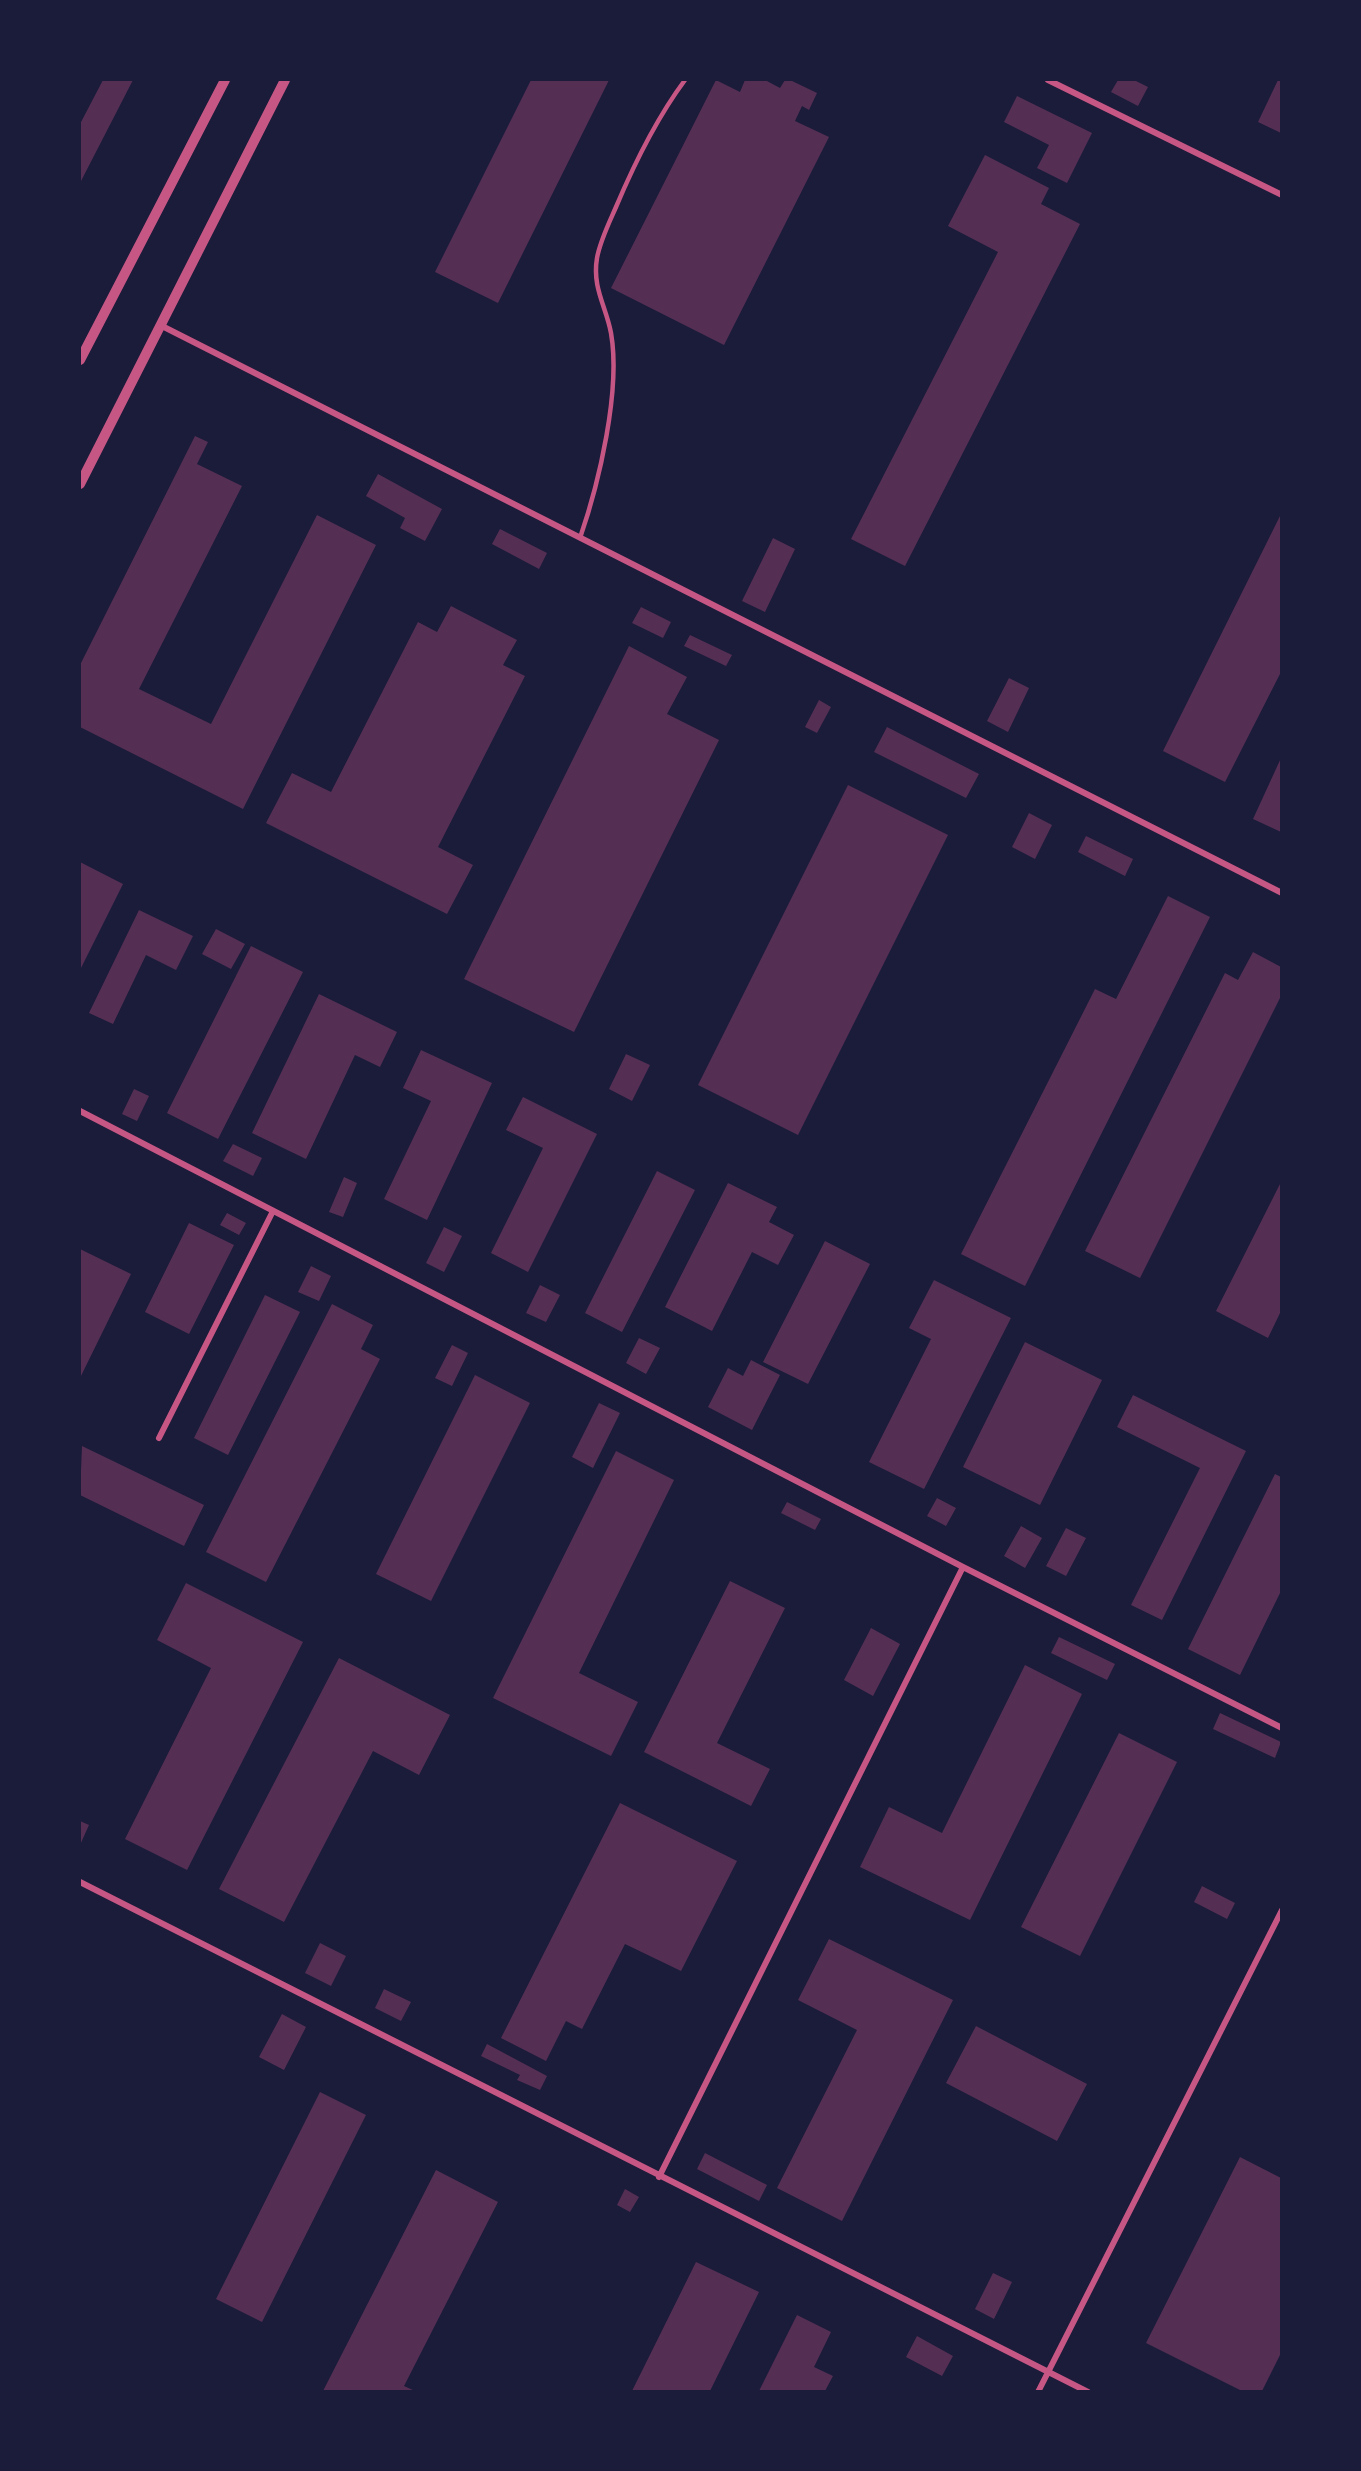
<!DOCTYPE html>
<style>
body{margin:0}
#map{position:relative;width:1361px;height:2471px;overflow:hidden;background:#1b1b3a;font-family:Commissioner,sans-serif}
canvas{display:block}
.frame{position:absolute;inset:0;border:81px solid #1b1b3a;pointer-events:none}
</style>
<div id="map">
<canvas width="1361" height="2471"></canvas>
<div class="frame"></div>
</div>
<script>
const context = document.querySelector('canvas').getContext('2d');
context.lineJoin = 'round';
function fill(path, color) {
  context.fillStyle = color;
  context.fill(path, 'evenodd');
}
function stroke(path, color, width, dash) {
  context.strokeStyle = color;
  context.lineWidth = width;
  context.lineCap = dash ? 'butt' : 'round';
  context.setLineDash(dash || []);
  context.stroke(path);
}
fill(new Path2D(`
 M103,80H133L80,183V124Z
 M531,80H609L498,303L435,272Z
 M716,80L740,92L745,80H765L780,88L785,80H790L817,93L809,110L802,106L795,121L829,137L724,345L611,288Z
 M1118,80H1134L1148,87L1138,106L1111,92Z
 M1278,80H1281V133L1258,122Z
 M1017,96L1092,133L1067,183L1037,168L1049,145L1004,122Z
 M985,155L1049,188L1041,204L1080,224L905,566L851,539L998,252L948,226Z
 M195,436L208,442L197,464L242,486L139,689L211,724L317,515L376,545L243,809L80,727V665Z
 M378,474L442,509L425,541L400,528L405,518L366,496Z
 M1281,514V672L1225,782L1163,751Z
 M500,529L547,553L539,569L492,544Z
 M773,538L795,549L765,612L742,601Z
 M451,606L517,640L503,665L525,676L438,847L473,865L447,914L266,823L292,773L331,792L418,622L437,632Z
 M641,607L671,622L663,638L632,623Z
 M690,635L732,655L726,666L684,646Z
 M629,646L687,677L667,714L719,740L574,1032L464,979Z
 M1009,678L1029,688L1008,732L987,721Z
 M819,700L831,707L817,733L805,727Z
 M887,727L979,774L966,798L874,752Z
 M1281,758V832L1253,819Z
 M848,785L948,835L798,1135L698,1085Z
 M1029,813L1052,825L1035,859L1012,847Z
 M1086,836L1133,859L1125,876L1078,852Z
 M80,862L123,884L80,970Z
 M1168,896L1210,917L1025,1286L961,1254L1095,989L1116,999Z
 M139,910L193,936L176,970L146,955L113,1024L89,1013Z
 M216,929L245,944L231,969L202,954Z
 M251,946L303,972L218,1139L167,1113Z
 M1253,952L1281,967V996L1140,1278L1085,1251L1225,973L1238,980Z
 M319,994L397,1032L380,1067L355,1055L306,1159L252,1133Z
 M421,1050L492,1083L427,1220L384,1199L431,1101L403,1088Z
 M626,1054L650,1065L632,1101L609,1089Z
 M134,1089L149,1096L137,1121L122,1114Z
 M523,1097L597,1134L528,1272L491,1253L543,1148L506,1130Z
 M233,1144L262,1158L253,1176L223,1161Z
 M657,1171L695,1190L622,1332L585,1313Z
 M344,1177L357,1183L343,1217L329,1212Z
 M1281,1182V1311L1268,1338L1216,1311Z
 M728,1183L777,1207L769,1222L794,1235L778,1265L752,1252L712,1331L665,1307Z
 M227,1213L246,1223L239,1235L220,1225Z
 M189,1223L234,1245L189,1334L145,1312Z
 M444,1227L462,1236L444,1272L426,1263Z
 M825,1241L870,1264L808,1384L763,1362Z
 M80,1249L131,1274L80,1378Z
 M311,1266L331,1276L319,1301L298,1292Z
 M934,1280L1011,1318L924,1489L869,1462L931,1339L909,1328Z
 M540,1285L560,1295L546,1322L526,1313Z
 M265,1295L300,1312L228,1455L194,1438Z
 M332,1304L373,1325L361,1349L380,1359L266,1582L206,1552Z
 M639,1338L660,1348L646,1374L626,1363Z
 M1025,1342L1102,1380L1040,1505L963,1467Z
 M452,1345L468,1353L452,1386L435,1378Z
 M751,1360L780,1375L752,1430L708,1407L728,1368L743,1376Z
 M475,1375L530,1403L431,1601L376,1574Z
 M1133,1395L1246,1451L1162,1620L1131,1605L1200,1468L1117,1427Z
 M599,1403L620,1413L593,1468L572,1457Z
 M82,1446L204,1505L184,1546L80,1495Z
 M616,1451L674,1480L579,1673L638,1702L611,1756L493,1698Z
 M1275,1474L1281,1477V1591L1240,1675L1188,1649Z
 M937,1498L956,1508L946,1526L927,1516Z
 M787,1502L821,1519L815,1530L781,1513Z
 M1021,1526L1042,1538L1025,1568L1004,1556Z
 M1066,1528L1086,1538L1066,1576L1046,1566Z
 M730,1581L785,1608L717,1743L770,1769L751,1806L644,1752Z
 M186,1583L303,1642L187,1870L125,1839L211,1668L157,1640Z
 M871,1628L900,1644L873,1696L844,1680Z
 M1059,1637L1115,1664L1107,1680L1051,1653Z
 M339,1658L450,1715L419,1775L373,1751L284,1922L219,1889Z
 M1025,1665L1082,1694L970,1920L860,1867L889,1807L942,1833Z
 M1220,1713L1281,1742L1275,1758L1213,1729Z
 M1119,1733L1177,1762L1080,1956L1021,1927Z
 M620,1803L737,1861L681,1971L625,1944L582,2029L566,2021L546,2061L501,2038Z
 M80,1821L89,1825L80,1845Z
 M1202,1886L1235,1903L1227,1919L1194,1902Z
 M829,1939L953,2000L842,2221L777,2188L857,2030L798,2000Z
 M320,1943L346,1956L331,1986L305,1973Z
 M384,1989L411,2002L401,2021L375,2008Z
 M282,2014L306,2027L284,2070L259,2057Z
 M976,2026L1087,2084L1057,2141L946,2083Z
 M487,2044L547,2076L540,2090L517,2080L520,2075L481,2056Z
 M320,2092L366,2115L262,2322L216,2299Z
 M705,2153L767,2185L759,2201L697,2169Z
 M1240,2157L1281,2178V2353L1262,2391H1242L1146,2343Z
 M436,2170L498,2202L404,2386L415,2391H323Z
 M625,2189L639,2197L630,2212L617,2205Z
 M696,2262L759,2292L710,2391H632Z
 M993,2273L1012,2282L994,2319L975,2309Z
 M797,2315L831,2332L814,2367L833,2376L825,2391H759Z
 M917,2336L953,2356L942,2376L906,2357Z`), '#542f53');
stroke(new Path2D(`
 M580,538C599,483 621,390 611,333C606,306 592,288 597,258C600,241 609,223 616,207C635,162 656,119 685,80`), '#c65784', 4.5);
stroke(new Path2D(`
 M1048,80L1282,195
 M160,325L1282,893
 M80,1111L963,1567L1282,1728
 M159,1438L273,1211
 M80,1882L1088,2392
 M659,2177L963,1567
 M1038,2392L1282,1910`), '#c65784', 6);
stroke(new Path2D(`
 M80,360L225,80
 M80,484L285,80`), '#c65784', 10);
</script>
